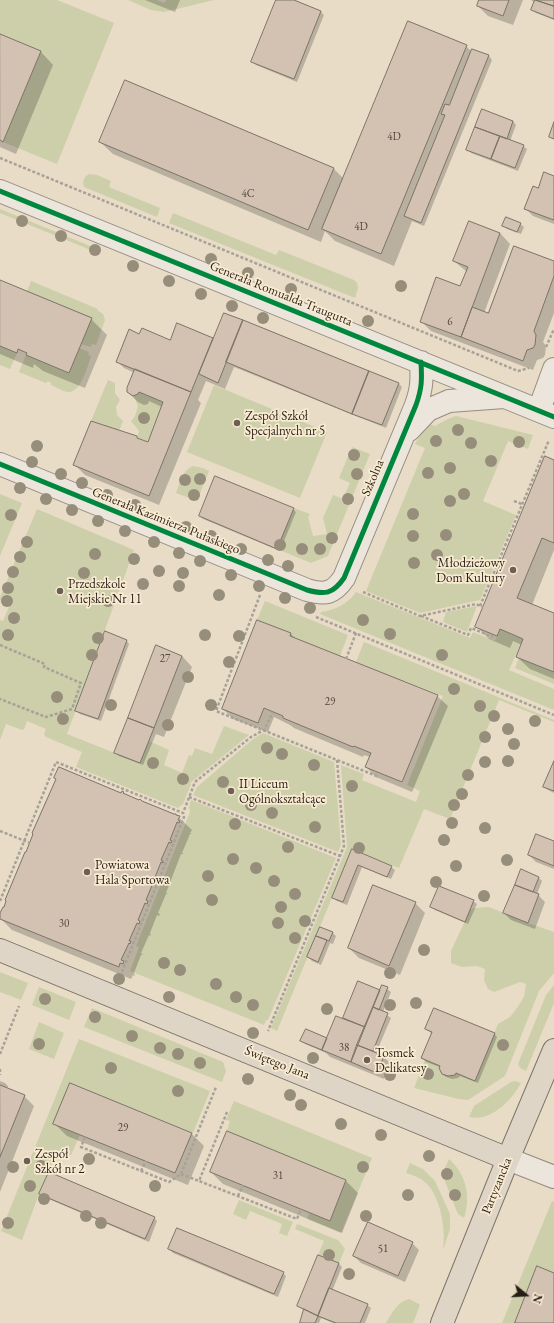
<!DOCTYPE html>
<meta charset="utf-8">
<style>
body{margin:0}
#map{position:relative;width:554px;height:1323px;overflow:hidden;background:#e8dcc7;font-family:"EB Garamond",serif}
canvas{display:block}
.north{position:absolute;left:506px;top:1275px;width:40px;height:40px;-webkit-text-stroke:3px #f9ebd2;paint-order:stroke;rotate:108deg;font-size:11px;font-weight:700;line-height:16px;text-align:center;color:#271d15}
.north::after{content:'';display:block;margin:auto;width:14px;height:18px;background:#271d15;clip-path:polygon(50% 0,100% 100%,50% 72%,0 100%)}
</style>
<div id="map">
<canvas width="554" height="1323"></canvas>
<div class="north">N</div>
</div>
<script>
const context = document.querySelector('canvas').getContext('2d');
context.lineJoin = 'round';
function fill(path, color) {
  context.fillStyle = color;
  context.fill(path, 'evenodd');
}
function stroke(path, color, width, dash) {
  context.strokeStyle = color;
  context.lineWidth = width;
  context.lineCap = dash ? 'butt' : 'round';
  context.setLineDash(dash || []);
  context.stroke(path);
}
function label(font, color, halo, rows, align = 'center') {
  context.font = font + ' "EB Garamond",serif';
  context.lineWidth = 3.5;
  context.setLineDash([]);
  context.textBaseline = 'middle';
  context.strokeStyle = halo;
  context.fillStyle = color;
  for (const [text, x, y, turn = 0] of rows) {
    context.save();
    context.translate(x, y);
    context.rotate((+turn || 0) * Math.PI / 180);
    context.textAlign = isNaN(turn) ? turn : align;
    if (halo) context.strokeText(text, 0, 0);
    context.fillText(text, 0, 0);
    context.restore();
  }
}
fill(new Path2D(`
 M0,0H57L114,23L57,164L3,142L41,51L0,34Z
 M128,0H157L164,3L166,0H214L164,12L151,10Z
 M89,174L97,175L111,181L109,187L160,208L157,217L84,187L83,182L85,177Z
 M0,209L100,250L98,253L0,213Z
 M173,213L276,255L279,250L354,280L357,283L358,288L355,298L169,223Z
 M31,281L98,309L97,310L103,314L105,320L96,345L92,344L91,347L81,344L27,291Z
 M0,346L17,353L10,369L0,365Z
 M79,348L89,352L88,355L91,356C88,366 81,392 69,392C63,392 56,387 51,385V383L48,381L46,383L19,372L26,355L69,373Z
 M108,380L115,383V393L120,400L116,407L117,415L123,421L119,431L91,421Z
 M214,385L327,432L300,498L187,452Z
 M139,392L163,402L148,442L137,438L139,431L131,421L135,416L138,406L134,397L131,395H135Z
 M456,416L533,435L528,449L508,441L483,501L516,515L480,600L420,613L366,591L425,448L415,444L427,423L435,426L448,419Z
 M352,447L370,454L328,556L311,563L277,549L294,508L310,514L308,517L313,536L327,534L323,518L333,495L343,499L350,483L339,478Z
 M193,466L203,468L209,471L197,501L176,493C180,483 182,470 193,466Z
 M0,494L22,503L0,556Z
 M37,509L134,550L67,734L140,763L149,741L169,750L164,765L182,773L189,755L192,756L195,748L212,754L224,726L249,735L190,783L191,784L183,804L178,808L76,767L82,752L46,737L44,734L46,729L27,721L24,729L22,730L6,724L0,740V620L3,621L10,604L0,600V597Z
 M356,592L470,638L473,632L495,641L500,629L523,639L509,670L554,689V710L320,614L321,612C335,610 348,604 356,592Z
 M265,601L348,635L340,656L290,636L291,633L257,620Z
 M477,606L467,632L443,622L446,612Z
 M364,642L554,720V722L499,700L450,819L424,809L399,868L352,849L277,1031L271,1028L347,847L341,765L364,774L362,780L416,802L420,791L407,785L443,696L405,681L404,682L356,662Z
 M519,658L554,672V684L515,668Z
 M263,733L334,762L341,845L338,852L193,795L197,787L253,739Z
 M191,800L336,858L268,1020H266L264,1025L130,971L139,947L136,946L190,812L189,807Z
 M489,907L528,923L554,932V973L539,991L505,1076L468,1100L459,1099L414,1088L425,1060L440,1066L439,1068L442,1074L448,1076L455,1075L456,1073L475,1081L498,1024L510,1017L517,1008L524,997L526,984L520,982L494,992L488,989L484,980L485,969L477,966L462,967L451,963V951L470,910L475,908Z
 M0,972L28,983L21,1000L0,992Z
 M554,985V1003L526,1071L520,1068L518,1064L546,995Z
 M39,987L76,1002L69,1020L32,1005Z
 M92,1008L223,1062L226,1071L222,1082L84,1027Z
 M39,1022L64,1033L54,1059L29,1049Z
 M79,1039L210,1091L193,1133L70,1083L80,1135L71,1155L58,1150L39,1194L22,1240L1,1231Z
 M515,1081L521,1083C511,1101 491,1122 469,1117L474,1106L511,1082Z
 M234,1101L372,1158L341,1233L307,1219L309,1213L330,1221L346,1180L227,1131L230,1121L226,1120Z
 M449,1159C466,1174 471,1196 464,1218L458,1214L442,1174Z
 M410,1163L423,1169L435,1181L450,1214V1229L443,1250C446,1231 441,1197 426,1183C421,1178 413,1175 406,1173Z
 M239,1200L293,1222L287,1236L279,1233L282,1224L250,1211L246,1220L233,1214Z
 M552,1201L554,1202V1323H502Z
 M297,1224L338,1240L345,1249L339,1263L318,1255L324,1241L295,1229Z
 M409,1299L417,1303L420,1305L413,1323H386C392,1313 397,1302 409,1299Z`), '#cdceaa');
fill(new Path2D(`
 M145,0H180L175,12Z
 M277,0H291L321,12L324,15L297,82L256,65L252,61Z
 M480,0H523L513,25L488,16L478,6Z
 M531,0H554V20L536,13L532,10L535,3Z
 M0,35L41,52L53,65L16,154L0,147Z
 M466,46L472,52L473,50L489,56L492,60L424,226L412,221L394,266L335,241L325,231L321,242L113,154L100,142L334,169L344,179Z
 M483,110L513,121L516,125L510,141L523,146L527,149L518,171L471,153L468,149Z
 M554,177V224L533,216L526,209L539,189Z
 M520,224L524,227L521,234L507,229L504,226Z
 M500,233L510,244L484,313L489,315L554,262V313L543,342L546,346L545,355L543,358L537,360L533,370L431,331L421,321L461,288L467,272L454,261Z
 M0,282L91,319L107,335L85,388L43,371L34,364L33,368L0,354Z
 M243,321L399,384L402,387L386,428L234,367L225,389L206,381L198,400L201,403L159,505L85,475L75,465L136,437L139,440L148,444L162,407L149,401L148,404L144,405L138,402L128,392L135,373L124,368L117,361L140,335L171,341L178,324L214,339Z
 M554,461V550L532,605L554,614V679L530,669L517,657L522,645L513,641L510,648L489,639L476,626Z
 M293,509L296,512L280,551L203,519L200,516Z
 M291,634L296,639L437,696L448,706L412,792L376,777L366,767L370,757L364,755L363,757L294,728L290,725L274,717L268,732L233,719L223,709Z
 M126,640L129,644L101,721L80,714L77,711Z
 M182,656L192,667L164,737L156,734L143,765L119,756L116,753Z
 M554,763V793L548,790L545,787Z
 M122,793L126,795L140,801V800L173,815H176L192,830L190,833L192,834H190L182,853L184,854H181L166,893L168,894H166L158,913L160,914L159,916L157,915L150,933L151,936L149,935L141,953L143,955H141L134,973L135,976L133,975L131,979L12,930L0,918V916Z
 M554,842V869L536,862L529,855Z
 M352,850L391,867L395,870L391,879L362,867L347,905L337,901L333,898Z
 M539,878L542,881L537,894L545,902L535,929L511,920L504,913Z
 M473,901L477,904L468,924L435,910L432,907Z
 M415,903L425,913L400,975L359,958L349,948Z
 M333,933L336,936L333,944L330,943L321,965L312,961L308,957Z
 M359,983L381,992L383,986L391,992L383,1012L391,1018L376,1053L384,1057L391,1064L384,1079L330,1057L326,1053L305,1044L302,1040L328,1039L343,1020Z
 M426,1029L494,1033L497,1037L478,1083L460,1076L458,1078L452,1079L446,1077L442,1074L440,1067L426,1062L422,1058L432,1034Z
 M0,1081L5,1083L8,1086L7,1089L24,1096L34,1106L0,1192Z
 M55,1124L191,1133L204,1146L188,1185L67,1136Z
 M227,1132L346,1181L358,1193L342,1233L223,1184L211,1172Z
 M41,1194L154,1218L157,1221L149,1242L44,1197Z
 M412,1243L419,1250L405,1282L361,1263L354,1256Z
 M169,1249L283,1273L286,1276L278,1297L173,1253Z
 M319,1256L339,1264L342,1267L332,1291L367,1305L371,1308L365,1323H333L321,1318L319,1323H301L305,1311L299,1306Z`), '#0003');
const building = new Path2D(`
 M276,0H294L321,11L294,79L251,62Z
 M479,0H509L503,16L477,6Z
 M535,0L554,6V19L531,10Z
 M536,0H554V6Z
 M408,21L467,45L381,254L322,229Z
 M0,34L41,51L3,142L0,140Z
 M472,49L489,55L421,223L404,216L445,115L441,114L445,104L449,105Z
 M125,80L334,168L308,230L99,142Z
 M482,109L513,121L507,139L475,127Z
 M554,122V139L549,137Z
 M475,127L500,136L491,159L466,150Z
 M500,136L524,145L515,168L491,159Z
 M544,172L554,176V220L524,209L533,186L538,188Z
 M506,217L521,223L517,232L502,226Z
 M469,221L500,233L461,337L420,322L436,277L460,286L468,267L453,261Z
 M514,246L554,261V276L534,331L536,335L535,345L533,348L527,350L523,361L461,337L472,307L488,313Z
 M0,280L92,318L69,373L26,355L27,353L18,349L17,353L0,346Z
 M224,313L243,320L218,383L199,374Z
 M243,320L369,371L352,414L226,362Z
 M177,323L213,338L191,392L116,362L129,329L139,334L142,328L170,340Z
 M135,369L191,392L149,496L73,465L91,421L137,436V438L148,442L163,402L139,392L138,394L133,396L127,392V388Z
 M369,371L399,383L382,425L352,414Z
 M545,456L554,460V543L542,538L517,598L554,613V672L516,657L523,639L500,629L497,636L475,627Z
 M215,476L294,508L277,549L199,516Z
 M257,620L291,633L290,636L438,695L402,782L365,767L371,753L354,746L353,747L283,718V716L264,708L258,723L222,709Z
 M105,631L127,640L98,719L75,711Z
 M156,645L182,656L154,728L128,718Z
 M128,718L154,728L140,763L114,753Z
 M554,761V791L543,787Z
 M59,767L121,793L122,791L124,792L123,793L139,800L140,799L142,801L174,814H176V815L180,816L178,820L180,821L179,823L177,822L170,840L172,841L171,843L169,842L161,860L163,861V863L161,862L154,880L156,881L155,884L153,883L146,900L148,901L147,904L145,903L138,920L140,921L139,924L137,923L129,941H131L130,944L129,943L121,960L124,961L123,964L120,963L119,967L0,919V913L3,907H4L6,901L5,900L25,852H26L33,834L32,833L56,779L54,778Z
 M536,834L554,841V866L528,855Z
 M352,849L392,866L387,877L358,865L343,902L332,898Z
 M521,869L539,877L533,892L515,885Z
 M373,885L416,902L389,966L348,948Z
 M515,885L539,894L528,923L503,913Z
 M439,886L474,900L465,922L430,907Z
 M320,927L333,932L329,941L316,936Z
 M316,936L327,940L318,962L307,957Z
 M358,981L380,990L365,1027L343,1018Z
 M382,985L388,987L379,1010L373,1007Z
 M373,1007L388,1013L373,1051L357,1045Z
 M434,1008L495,1033L475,1081L456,1073L455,1075L448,1076L442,1074L439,1068L440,1066L421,1058L432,1032L425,1029Z
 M336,1016L365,1027L351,1062L322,1050Z
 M306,1029L327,1038L322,1050L300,1041Z
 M357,1045L384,1056L377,1073L351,1062Z
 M70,1083L192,1133L175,1173L53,1124Z
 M0,1085L25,1095L0,1157Z
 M227,1131L346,1180L330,1221L210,1172Z
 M49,1172L155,1217L145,1239L39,1194Z
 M368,1222L413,1242L398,1276L353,1256Z
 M177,1228L284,1272L274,1294L168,1249Z
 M318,1255L339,1263L318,1316L297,1306Z
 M537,1266L554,1273V1323H515Z
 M329,1288L368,1304L360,1323H336L318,1316Z
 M304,1309L318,1316L315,1323H300Z`);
fill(building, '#d3c1b2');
stroke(building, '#7b7468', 1);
const minor = new Path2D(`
 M0,191L554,417
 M539,410L554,369
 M409,430L428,410L449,401L504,397
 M0,464L307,590C325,595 333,594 344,578L416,405C422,388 422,380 421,362
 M508,1159L554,1177`);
const major = new Path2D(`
 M0,950L508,1159
 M442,1323L508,1159L554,1050`);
stroke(minor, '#968d81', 24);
stroke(major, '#7b7468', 24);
stroke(new Path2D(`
 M0,158L518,371L529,368
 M546,347L554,329
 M514,501L522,504
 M363,592L420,616L476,604L483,607
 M260,595L216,711L379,777
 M480,606L549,440
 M421,616L468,635L471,628L493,637
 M316,617L554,715
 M0,645L45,664L44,667L81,683L72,709L46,717L0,699
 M346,659L356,633
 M337,760L344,846L340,856
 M189,797L340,856L268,1031
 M0,831L30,843
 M0,901L56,762L183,813L195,782L251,737L264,730L273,712
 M122,972L184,817L183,813
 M0,1054L19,1006
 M0,1069V1075
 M227,1112L199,1181L297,1219L301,1209
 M85,1137L81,1147L169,1182L181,1174L199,1181
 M141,1171L146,1161
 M181,1174L216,1087
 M238,1196L243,1185`), '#a7a198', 2.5, [3, 2]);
stroke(minor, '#ebe5db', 22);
stroke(major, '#dfd5c6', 22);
stroke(new Path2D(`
 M0,191L554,417
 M0,464L307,590C325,595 333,594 344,578L416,405C422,388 422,380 421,362`), '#00873e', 5);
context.fillStyle = '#968e7a';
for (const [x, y] of [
 [22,221],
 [61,236],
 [95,250],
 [211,259],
 [133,266],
 [248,273],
 [169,281],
 [401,286],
 [291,289],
 [201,294],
 [232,306],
 [263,318],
 [368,321],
 [144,418],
 [458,430],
 [436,441],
 [519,442],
 [471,443],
 [37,446],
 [354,455],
 [491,461],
 [32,462],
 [450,468],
 [428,473],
 [61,474],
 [357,474],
 [200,479],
 [185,480],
 [82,483],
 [20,488],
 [464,494],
 [107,495],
 [194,495],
 [46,499],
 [348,499],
 [450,501],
 [135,505],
 [72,510],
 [413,514],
 [11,515],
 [98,521],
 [186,527],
 [125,531],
 [446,535],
 [211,536],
 [413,536],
 [332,538],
 [27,542],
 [154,542],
 [280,545],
 [241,549],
 [302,549],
 [320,549],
 [179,553],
 [95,554],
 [437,555],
 [20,557],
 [134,559],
 [268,560],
 [200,561],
 [414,563],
 [288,566],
 [159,571],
 [13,572],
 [84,573],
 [183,573],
 [231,575],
 [143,584],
 [179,586],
 [259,586],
 [8,588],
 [219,595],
 [285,598],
 [7,601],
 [108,601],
 [310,608],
 [14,618],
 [363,620],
 [390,634],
 [8,635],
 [205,635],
 [239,636],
 [98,638],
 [92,655],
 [442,655],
 [229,662],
 [188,677],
 [454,689],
 [57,697],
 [111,705],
 [211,705],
 [480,706],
 [494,716],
 [63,719],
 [535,721],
 [168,725],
 [508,729],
 [485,737],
 [514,744],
 [267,748],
 [282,754],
 [508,761],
 [485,762],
 [153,763],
 [314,765],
 [468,775],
 [183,779],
 [223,782],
 [352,786],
 [462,794],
 [251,805],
 [454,805],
 [272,813],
 [452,823],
 [235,824],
 [315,827],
 [485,828],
 [444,840],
 [288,847],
 [359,848],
 [233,859],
 [507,860],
 [456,866],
 [256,868],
 [208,876],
 [274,881],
 [436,882],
 [295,894],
 [484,896],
 [212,900],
 [281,907],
 [305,921],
 [278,923],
 [295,938],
 [424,950],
 [164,963],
 [180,970],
 [390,973],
 [119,979],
 [216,984],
 [169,997],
 [236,997],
 [45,999],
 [416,1003],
 [253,1005],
 [390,1005],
 [327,1009],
 [95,1017],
 [253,1033],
 [132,1036],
 [39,1044],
 [503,1045],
 [160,1048],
 [178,1054],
 [313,1058],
 [200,1063],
 [111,1068],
 [428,1074],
 [390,1075],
 [248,1079],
 [178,1091],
 [290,1095],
 [301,1105],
 [341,1124],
 [381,1135],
 [429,1156],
 [89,1159],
 [41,1166],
 [13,1167],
 [363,1167],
 [447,1174],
 [30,1186],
 [155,1186],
 [408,1195],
 [455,1195],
 [44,1199],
 [86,1216],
 [366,1216],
 [8,1223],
 [101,1223],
 [329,1255],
 [349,1274]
]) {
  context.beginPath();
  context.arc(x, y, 6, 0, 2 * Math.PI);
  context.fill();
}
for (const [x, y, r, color] of [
 [237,423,4,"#6b6053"],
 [513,570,4,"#6b6053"],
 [60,591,4,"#6b6053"],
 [231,791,4,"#6b6053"],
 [87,872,4,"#6b6053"],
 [367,1060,4,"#6b6053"],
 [27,1161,4,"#6b6053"]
]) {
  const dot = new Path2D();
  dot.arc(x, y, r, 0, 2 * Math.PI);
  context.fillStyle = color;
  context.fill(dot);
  stroke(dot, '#f9ebd2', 1.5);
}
label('11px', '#52463c', null, [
 ["4D",394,137],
 ["4C",248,194],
 ["4D",361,227],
 ["6",450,322],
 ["27",165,659],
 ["29",330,702],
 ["30",64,924],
 ["38",344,1048],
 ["29",123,1128],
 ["31",278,1176],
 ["51",383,1249]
]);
label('13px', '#271d15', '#f9ebd2', [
 ["Generała Romualda Traugutta",281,294,22],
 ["Szkolna",373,478,-67],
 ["Generała Kazimierza Pułaskiego",166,521,22],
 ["Świętego Jana",277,1063,22],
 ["Partyzancka",497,1186,-68]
]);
label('13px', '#271d15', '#f9ebd2', [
 ["Zespół Szkół",245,416],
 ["Specjalnych nr 5",245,431],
 ["Młodzieżowy",505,563,"right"],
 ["Dom Kultury",505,578,"right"],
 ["Przedszkole",68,584],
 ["Miejskie Nr 11",68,599],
 ["II Liceum",239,784],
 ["Ogólnokształcące",239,799],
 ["Powiatowa",95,865],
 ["Hala Sportowa",95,880],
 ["Tosmek",375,1053],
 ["Delikatesy",375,1068],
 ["Zespół",35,1154],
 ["Szkół nr 2",35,1169]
], 'left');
</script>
